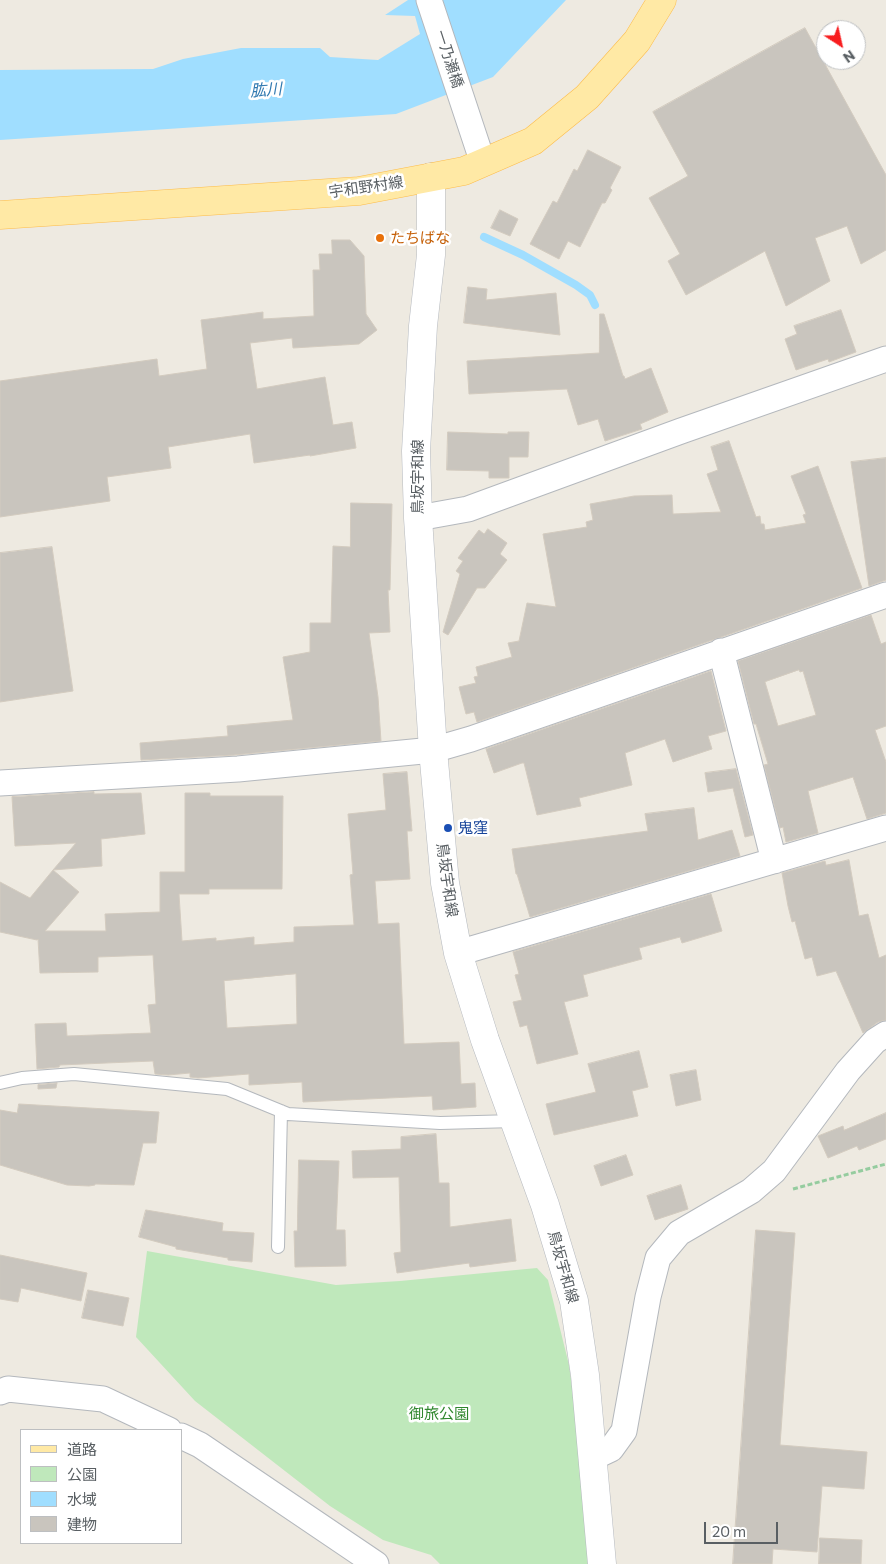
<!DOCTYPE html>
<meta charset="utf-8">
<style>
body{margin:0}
#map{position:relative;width:886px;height:1564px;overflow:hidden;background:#eeeae1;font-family:Commissioner,"Noto Sans JP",sans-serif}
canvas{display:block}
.legend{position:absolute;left:20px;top:1429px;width:162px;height:115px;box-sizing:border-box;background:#fff;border:1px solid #bdbfc1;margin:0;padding:6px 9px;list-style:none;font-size:15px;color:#595f63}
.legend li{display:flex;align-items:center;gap:10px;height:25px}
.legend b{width:25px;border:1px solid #bdbfc1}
.north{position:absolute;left:816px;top:20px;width:50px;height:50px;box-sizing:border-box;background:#fff;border:1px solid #bdbfc1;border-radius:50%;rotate:145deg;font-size:14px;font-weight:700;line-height:20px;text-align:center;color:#595f63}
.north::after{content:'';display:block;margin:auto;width:18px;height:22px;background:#f81d1f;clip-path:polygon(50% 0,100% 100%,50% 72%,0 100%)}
.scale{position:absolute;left:704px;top:1522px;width:74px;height:22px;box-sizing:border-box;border:2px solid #595f63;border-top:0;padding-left:6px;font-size:15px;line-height:18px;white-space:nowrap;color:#595f63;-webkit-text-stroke:4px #fff;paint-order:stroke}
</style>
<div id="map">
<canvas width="886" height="1564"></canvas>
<ul class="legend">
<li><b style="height:6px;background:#ffe9a5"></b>道路</li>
<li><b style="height:14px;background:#bfe8bb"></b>公園</li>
<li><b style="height:14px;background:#a0deff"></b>水域</li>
<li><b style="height:14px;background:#c9c5be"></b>建物</li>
</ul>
<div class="north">N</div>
<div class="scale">20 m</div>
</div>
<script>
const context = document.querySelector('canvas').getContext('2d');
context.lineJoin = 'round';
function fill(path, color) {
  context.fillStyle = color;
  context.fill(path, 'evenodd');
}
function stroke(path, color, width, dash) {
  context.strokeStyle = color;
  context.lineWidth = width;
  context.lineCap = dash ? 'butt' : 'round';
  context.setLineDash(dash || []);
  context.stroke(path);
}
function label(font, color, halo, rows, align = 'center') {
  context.font = font + ' Commissioner,"Noto Sans JP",sans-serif';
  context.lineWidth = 5;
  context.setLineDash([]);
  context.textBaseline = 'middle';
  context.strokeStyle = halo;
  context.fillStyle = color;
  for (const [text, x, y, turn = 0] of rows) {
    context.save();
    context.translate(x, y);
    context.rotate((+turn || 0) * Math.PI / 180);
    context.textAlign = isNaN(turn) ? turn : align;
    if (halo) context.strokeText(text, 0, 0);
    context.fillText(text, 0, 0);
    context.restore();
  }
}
fill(new Path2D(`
 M147,1251L336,1285L400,1281L537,1268L548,1280L569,1365L584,1471L588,1564H440L431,1555L383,1540L330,1506L195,1401L136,1337Z`), '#bfe8bb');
fill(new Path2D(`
 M408,0H566L493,77L396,114L0,140V70L153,69L183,59L241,48H320L330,57L378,60L420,34L415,16L385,15Z`), '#a0deff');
stroke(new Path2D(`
 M484,237L523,255L576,285L590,295L595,305`), '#a0deff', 8);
const building = new Path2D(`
 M805,28L886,175V250L861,264L847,226L815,238L830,281L786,306L765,251L686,295L668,261L680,254L649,198L688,176L653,112Z
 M588,150L621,167L610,188L612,190L605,203H602L580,247L568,241L559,259L530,244L553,201L557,203L574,169L577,171Z
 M500,210L518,219L510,236L491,228Z
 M332,240H350L364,256L366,314L377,330L359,344L293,348L292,338L250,343L257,389L325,377L333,425L352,422L356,448L310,456V455L254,463L250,434L168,447L171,468L107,477L110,501L0,517V381L157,359L159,376L207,369L201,320L263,312V319L314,316L313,270H320L319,254H332Z
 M468,287L487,289L486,300L556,293L560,335L464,323Z
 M841,310L856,352L829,362L828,359L796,370L785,339L797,334L794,326Z
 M600,314H604L623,376H624L625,379L651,368L668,412L640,424L642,429L605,441L598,419L578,425L567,389L469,394L467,361L599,353Z
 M448,432L508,434V432H529L528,457H509V478H489V471L447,470Z
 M729,441L756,517L760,516L761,524H764L765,530L806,523L803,515L806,514L791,476L818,466L862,588L477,722L474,712L466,714L459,687L476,683L474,677L478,676L476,667L512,657L508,643L519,641L527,603L556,607L543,534L587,527L586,522L593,520L590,504L634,496L672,495L673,514L721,512L707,474L718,470L711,447Z
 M886,458V580L869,586L851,462Z
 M351,503L392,504L390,590H388L390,632L369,633L378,697L381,741L234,755L141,760L140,743L228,736L227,726L293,720L283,657L310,652V623H331L333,546L350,547Z
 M488,529L507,543L500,554L507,560L485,588H477L448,635L443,632L460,574L456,571L463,561L458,558L479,530L484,534Z
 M52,547L73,691L0,702V553Z
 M871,615L881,644L886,642V726L875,730L886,762V813L867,819L853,777L808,791L818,833L786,842L783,827L780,828L764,765L768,764L756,724H754L738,661ZM799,670L800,672L803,671L816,715L778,726L765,682Z
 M711,671L726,731L708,736L712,749L673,762L665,739L625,753L632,785L579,798L581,806L537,815L524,763H522L494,773L486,749Z
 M736,769L753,835L745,837L733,788L708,792L705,773Z
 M407,772L412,831H407L410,879L375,881L378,924L399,923L404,1044L459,1042L461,1084L475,1083L476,1107L433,1110L432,1096L303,1102L302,1082L249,1085V1074L198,1078L190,1077V1073L168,1075L155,1074L153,1061L60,1065L59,1067L37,1069L35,1024L66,1023L67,1036L151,1033L148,1005L156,1004L153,955L98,957V972L40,973L38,939L37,940L0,932V882L30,898L53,870L79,892L45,931H106L105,914L160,912V872H185V793H210V796H283L282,889H209V894H179L182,941L216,938V941L254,937V945L294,942V927L354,925L350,875L353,874L348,814L386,810L383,774ZM296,974L297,1024L227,1028L224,981Z
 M94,792V794L141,793L145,834L101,839L102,866L53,870L76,843L15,846L12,797Z
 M694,808L698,840L732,830L740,856L530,917L517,874H516L512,849L648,831L645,814Z
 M849,860L859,916L868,914L879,958L886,955V1020L878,1022L863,1033L836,971L817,976L812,957L805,959L795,921L792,922L788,906L782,873L825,861L826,865Z
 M711,894L722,931L682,943L680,937L639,948L642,959L583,975L588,996L564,1002L578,1054L537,1064L527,1025L520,1027L513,1002L522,1000L515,975L519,974L513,952Z
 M639,1051L648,1087L632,1091L638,1116L554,1135L546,1104L596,1092L588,1064Z
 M696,1070L701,1100L676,1106L670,1075Z
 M57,1083L56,1088L38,1089V1085Z
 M19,1104L159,1112L156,1143H143L134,1185L95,1184V1185L89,1186L67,1185L0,1165V1110L17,1113Z
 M886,1113V1139L859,1150L857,1146L828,1158L818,1136L843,1126L844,1130Z
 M436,1134L439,1183H449L450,1227L511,1219L516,1261L470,1267L469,1263L397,1273L394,1253L401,1252L399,1177L353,1178L352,1151L401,1149V1137Z
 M626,1155L633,1175L601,1186L594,1166Z
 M299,1160L339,1161L336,1230H345L346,1266L295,1267L294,1231H297Z
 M681,1185L688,1209L655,1220L647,1196Z
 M146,1210L223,1223L222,1231L254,1233L252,1262L228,1260V1258L176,1249V1247L139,1237Z
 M756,1230L795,1233L780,1445L867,1452L864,1489L822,1486L817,1552L773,1549L772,1564H733Z
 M0,1255L87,1273L81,1301L21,1288L18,1302L0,1299Z
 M88,1290L129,1298L123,1326L82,1318Z
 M820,1538L862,1540L861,1564H819Z`);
fill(building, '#c9c5be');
stroke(building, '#d3cbbf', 1);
const lane = new Path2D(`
 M0,1083L22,1078L74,1074L227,1089L288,1114L440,1123L515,1121
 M278,1247L281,1111`);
const street = new Path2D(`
 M429,0L483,163
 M418,518L468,509L681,431L886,359
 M721,651L774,861
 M0,783L238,769L433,750L471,739L886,595
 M458,953L886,828
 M0,1392L8,1389L103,1399L169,1430
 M181,1436L200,1445L376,1564
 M592,1458L611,1449L624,1431L648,1297L658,1258L679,1233L751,1191L774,1171L848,1071L875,1041L886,1034`);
const secondary = new Path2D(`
 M431,177V255L423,326L416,451L418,518L433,750L445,883L458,953L485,1040L545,1205L574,1301L585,1375L602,1564`);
const primary = new Path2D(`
 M0,215L359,191L464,171L533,141L587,97L637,41L662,0`);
stroke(lane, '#b4b8bd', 14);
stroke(street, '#b4b8bd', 27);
stroke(secondary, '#b5b9bf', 29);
stroke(primary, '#fdbc4a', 29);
stroke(new Path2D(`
 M793,1189L886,1164`), '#95cc9f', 3, [5, 2.5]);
stroke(lane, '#fff', 12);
stroke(street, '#fff', 25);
stroke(secondary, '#fff', 28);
stroke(primary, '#ffe9a5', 28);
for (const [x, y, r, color] of [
 [380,238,5,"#e8710a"],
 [448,828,5,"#1a4fb4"]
]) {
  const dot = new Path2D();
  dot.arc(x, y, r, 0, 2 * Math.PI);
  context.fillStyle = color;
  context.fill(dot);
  stroke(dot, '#fff', 2);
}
label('15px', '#595f63', '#fff', [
 ["一乃瀬橋",449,59,72],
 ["宇和野村線",366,187,-8],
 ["鳥坂宇和線",418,477,-90],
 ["鳥坂宇和線",447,880,82],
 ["鳥坂宇和線",563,1267,74]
]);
label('15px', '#c56008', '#fff', [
 ["たちばな",390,238]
], 'left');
label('15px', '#164399', '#fff', [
 ["鬼窪",458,828]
], 'left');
label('15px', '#30872e', '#fff', [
 ["御旅公園",439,1414]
]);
label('italic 16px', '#327ab1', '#fff', [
 ["肱川",266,90,-4]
]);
</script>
